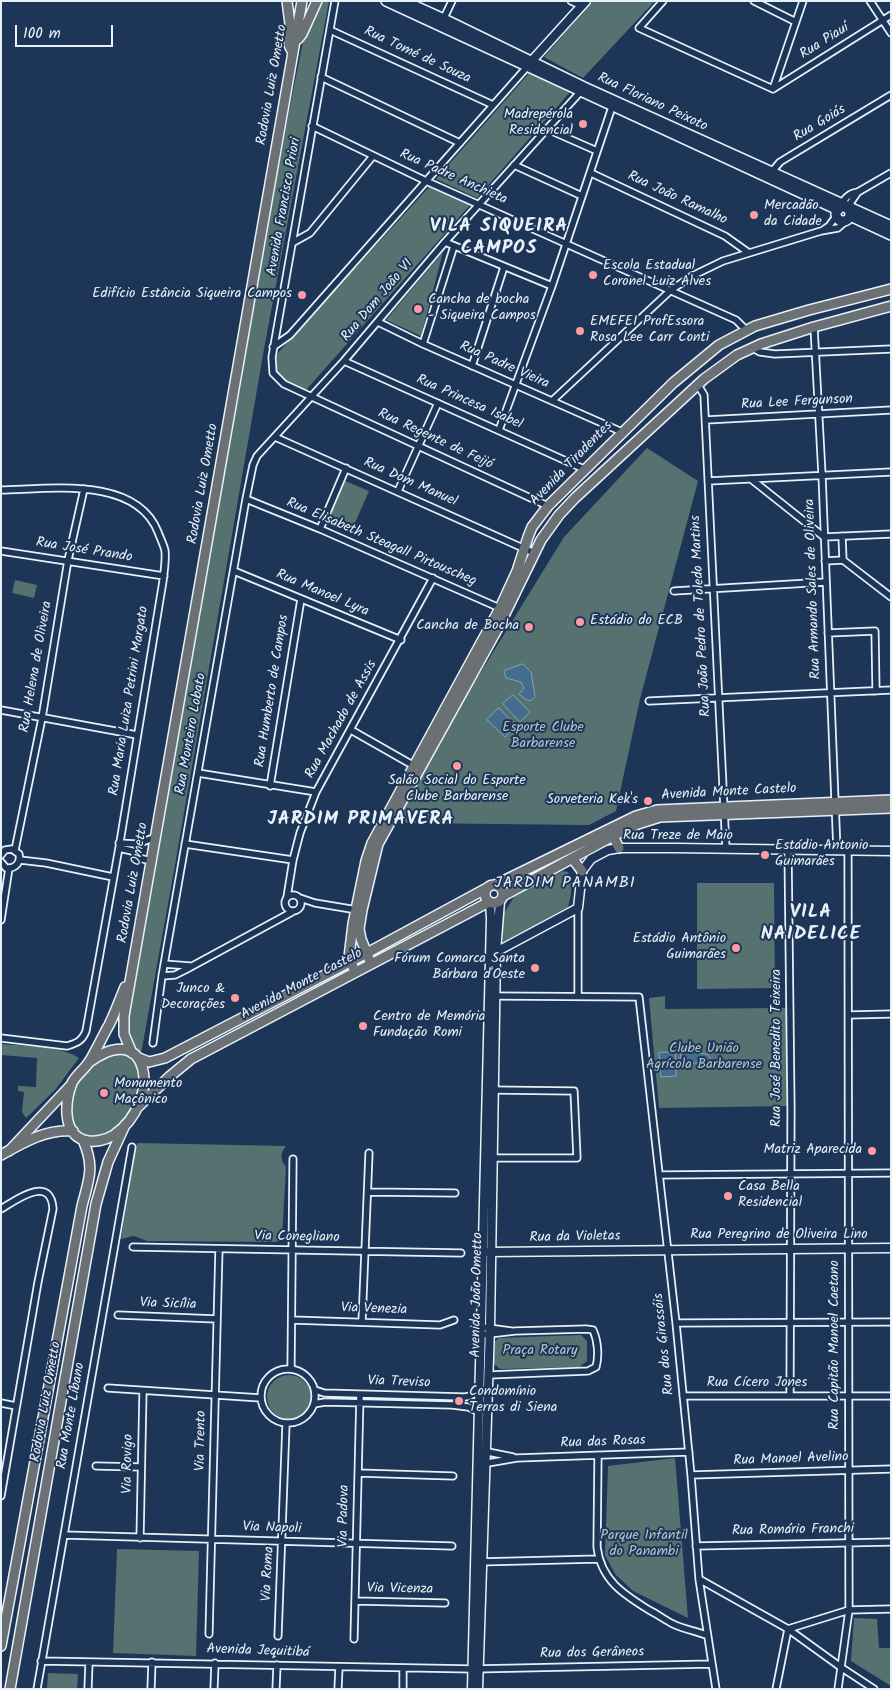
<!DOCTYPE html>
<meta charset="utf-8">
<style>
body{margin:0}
#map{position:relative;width:892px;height:1690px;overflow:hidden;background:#1d3557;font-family:Kalam,sans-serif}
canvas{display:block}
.frame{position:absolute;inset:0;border:2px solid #e8f1f8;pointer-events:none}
.scale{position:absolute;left:15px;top:25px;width:98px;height:22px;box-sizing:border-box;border:2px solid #e8f1f8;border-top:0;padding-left:6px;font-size:15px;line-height:18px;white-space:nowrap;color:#e8f1f8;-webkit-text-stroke:4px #1d3557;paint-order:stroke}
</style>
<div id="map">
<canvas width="892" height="1690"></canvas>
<div class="frame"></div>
<div class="scale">100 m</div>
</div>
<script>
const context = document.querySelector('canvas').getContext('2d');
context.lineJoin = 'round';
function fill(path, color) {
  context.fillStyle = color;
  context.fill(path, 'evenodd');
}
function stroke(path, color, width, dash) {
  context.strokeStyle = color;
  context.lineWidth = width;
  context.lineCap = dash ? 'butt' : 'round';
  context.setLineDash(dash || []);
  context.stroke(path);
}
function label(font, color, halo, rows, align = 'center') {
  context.font = font + ' Kalam,sans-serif';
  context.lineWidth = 4;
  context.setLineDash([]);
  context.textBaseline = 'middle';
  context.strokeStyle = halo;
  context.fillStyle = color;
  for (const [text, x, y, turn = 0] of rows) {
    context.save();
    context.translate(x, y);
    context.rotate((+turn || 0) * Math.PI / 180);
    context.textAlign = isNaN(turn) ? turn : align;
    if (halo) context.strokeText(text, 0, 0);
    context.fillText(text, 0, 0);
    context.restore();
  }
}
fill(new Path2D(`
 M321,1H329L264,349L175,865L141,1054C128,1044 128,1032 126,1016L194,630L289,111L304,37Z
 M593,1H655L583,78L544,57Z
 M531,71L571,91L477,198L436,179Z
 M430,186L471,204L306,390C288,381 272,378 276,355Z
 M443,252L421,336L386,320Z
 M647,448L698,481L640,699L616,811L589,825H585L408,823L397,819L447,727L564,537Z
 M343,480L369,491L351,532L326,521Z
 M15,580L37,585L34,598L12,593Z
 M563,871L568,872C574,884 571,895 568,907L503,942L502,916L516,894Z
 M697,883H774L775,988L697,989Z
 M665,996V1009L786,1008L788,1106L659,1108L649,998Z
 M1,1044C22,1046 63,1046 79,1058L55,1090L26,1118L22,1112L24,1092L18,1091V1086L36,1087L37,1058L1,1055Z
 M122,1054C166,1069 119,1149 87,1138C82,1136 77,1131 74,1129L68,1108L74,1086L89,1066L107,1055Z
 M137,1143L286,1146C280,1153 280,1160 286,1167L282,1238L279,1241L274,1242L147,1241L134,1236L121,1239Z
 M581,1335L587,1341V1361L579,1367L500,1369L494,1364L493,1343L499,1338Z
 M267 1397a22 22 0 1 1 44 0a22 22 0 1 1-44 0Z
 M675,1458L688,1618L633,1591L615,1574L605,1555L608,1466Z
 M117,1549L199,1551L196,1656L113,1653Z
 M854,1618L877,1619L879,1648H891V1686L851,1661Z
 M48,1673L78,1674L77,1689H47Z`), '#567270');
const water = new Path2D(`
 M523,664L531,672L535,697L530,701L525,699L519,694L524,688L521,682L506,678L504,671Z
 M513,695L530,712L520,722L503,704Z
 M499,708L516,726L505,737L487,720Z
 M687,1050L708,1055L712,1061L706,1066C697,1062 694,1061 687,1068L680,1059L681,1053Z
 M675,1052L676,1076L661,1077L659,1053Z`);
fill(water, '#446c8c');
stroke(water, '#86a1b7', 1);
const minor = new Path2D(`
 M335,1L272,357L273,373L284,384L548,506
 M571,1L582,6
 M663,1L639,28L773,89
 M754,1L796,22
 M870,1L891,33
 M443,20L452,1
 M330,30L493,105
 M321,77L460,143
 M773,89L891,15
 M773,89L803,1
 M312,126L426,181L736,320L746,330
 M547,129L597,151
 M514,165L582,196
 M591,173L725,236L749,253
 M770,174L780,162L891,95
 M840,207C844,198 849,193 858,192L891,173
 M850,210L851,202L858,192
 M823,230L829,226L837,215
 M445,242L552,286
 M292,243L310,233L373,156
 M378,322L423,344L622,432
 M814,327L822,475L837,851
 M423,344L454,246
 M273,347L290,335L527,67
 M753,348L760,352L775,354L891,349
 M344,361L584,469
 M472,366L504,267
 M698,385L704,395L726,849
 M552,401L671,290L692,276L723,261L821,231L838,228L847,220
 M706,420L891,410
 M499,430L552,286L613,104
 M275,437L534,553
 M751,479L824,537L891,534
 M708,481L891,472
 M1,490C50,489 136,476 158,532C160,538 164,545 165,551C166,560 164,572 163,581L120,842L86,1031C82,1041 77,1043 67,1046L1,1038
 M398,491L438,403
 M246,499L320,529L502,609
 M320,529L346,468
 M842,536L843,560
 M1,551L164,576
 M825,561L843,560L891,597
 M234,571L401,640
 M674,591L826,582
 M828,633L875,631L876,691
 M649,701L891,690
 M1,710L137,735
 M351,730L416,767
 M198,773L316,792
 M270,786L301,599
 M119,843L137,844L156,837
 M185,844L293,860
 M119,848L132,851L139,858L151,861
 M15,850L42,718L68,560L84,489
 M788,850L791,1108L790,1396
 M1,855L5,850L12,849L19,854C21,863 15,869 6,868L1,862
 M20,860L46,863L113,877
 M285 903a8 8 0 1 1 16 0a8 8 0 1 1-16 0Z
 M287,897L293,860L300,833L316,792L433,578
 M300,898L315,903L357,910
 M578,908V996
 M1,920L9,868
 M164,964L190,966
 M162,976L175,975L185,970L292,912
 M493,996L639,997L676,1323L691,1475L699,1579L716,1689
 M849,1015L891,1014
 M153,1043L162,976L246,499L253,465L257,456L344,361L445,242L583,89
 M486,1158H577L574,1091L492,1090
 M659,1175L891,1173
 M368,1192L455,1193
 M1,1209C16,1200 51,1174 53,1209L38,1282L1,1496
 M133,1247L461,1253
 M118,1315L217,1319
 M292,1320L440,1325L454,1320
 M362,1322L369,1153
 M676,1323L891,1322
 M481,1327L511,1331
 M481,1335L515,1331L586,1329L593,1330C598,1341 599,1356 596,1367L588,1371L489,1375
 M261 1396a27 27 0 1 1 54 0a27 27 0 1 1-54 0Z
 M291,1369L293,1159
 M108,1388L261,1398
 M315,1390L324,1393L465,1397L470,1396L479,1389
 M683,1396H891
 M1,1403L16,1406
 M314,1404L325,1402L452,1405L468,1407L479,1412
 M483,1451L513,1457
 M598,1456L597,1547C601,1580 623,1594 649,1610C657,1614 665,1620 673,1624C683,1629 696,1631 706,1635
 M482,1464L517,1458L689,1452
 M96,1466L141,1467
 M358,1473L453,1476
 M691,1475L891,1469
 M64,1535L452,1546
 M140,1538L143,1391
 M696,1546L891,1542
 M478,1562L598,1559
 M699,1579L788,1629L842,1668L874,1689
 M355,1601L445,1603
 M788,1629L849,1610L891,1609
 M209,1634L219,1249
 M278,1636L286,1424
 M354,1639L360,1395
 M41,1661L473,1669L712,1664
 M37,1689L132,1147
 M88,1689L89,1662
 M151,1689L152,1662
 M214,1689L215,1663
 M276,1689L277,1665
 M338,1689L339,1667
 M403,1689V1668
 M776,1689L788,1629
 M838,1689L849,1610L848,851`);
const tertiary = new Path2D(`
 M528,65L586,1
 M494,953L578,908L582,871L591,859L608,850L619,848H676L891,851
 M488,1252L891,1248
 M472,1689L491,919L490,902
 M478,1689L490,1327L496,952L500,901`);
const secondary = new Path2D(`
 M386,1L838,210
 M404,1L444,19L584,87L891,226
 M836 214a7 7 0 1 1 14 0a7 7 0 1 1-14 0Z
 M850,216L891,235`);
const primary = new Path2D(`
 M287,1L290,24L289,45L293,53
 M298,39L302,34L317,1
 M613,836L619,848
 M572,858L582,871
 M485 894a9 9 0 1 1 18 0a9 9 0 1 1-18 0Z
 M495,885L636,816L657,810L891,800
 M503,896L613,836L638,824L660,817L891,808
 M371,964L361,939L359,929L362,910L378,844L499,626L541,540L559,515L575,498L704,379L737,355L761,344L814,327L891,306
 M355,972L349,957L353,924L366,861L372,843L500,608L517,571L528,537L532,527L548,506L673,383L719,345L755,326L809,310L891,289
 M132,1053L124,1034V1016L302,1
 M139,1058L149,1062L165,1058L367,953L487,888
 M88,1063C150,1016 163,1101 114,1135C106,1140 94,1143 84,1140C62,1133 65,1101 72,1083C76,1075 84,1070 89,1062C96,1051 102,1037 109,1025C115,1013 120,999 125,987
 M138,1107L169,1077L191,1059L489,902
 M9,1151L70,1086
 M1,1155C24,1142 46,1129 73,1131
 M1,1646L82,1206C89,1179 95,1167 83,1140
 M10,1689L96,1204L108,1162L125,1125`);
stroke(minor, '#e8f1f8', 9);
stroke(tertiary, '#e8f1f8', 11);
stroke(secondary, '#e8f1f8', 12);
stroke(primary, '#e8f1f8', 12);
stroke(minor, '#1d3557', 5.5);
stroke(tertiary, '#1d3557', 8);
stroke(secondary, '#1d3557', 9);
stroke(primary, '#6b7074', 9);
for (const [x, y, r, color] of [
 [583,124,5,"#ff9aa2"],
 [754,215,5,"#ff9aa2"],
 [593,275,5,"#ff9aa2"],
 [302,295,5,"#ff9aa2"],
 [418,309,5,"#ff9aa2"],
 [580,331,5,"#ff9aa2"],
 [580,622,5,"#ff9aa2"],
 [529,627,5,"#ff9aa2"],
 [457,766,5,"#ff9aa2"],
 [648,801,5,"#ff9aa2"],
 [765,855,5,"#ff9aa2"],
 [736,948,5,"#ff9aa2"],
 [535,968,5,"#ff9aa2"],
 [235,998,5,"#ff9aa2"],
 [363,1026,5,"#ff9aa2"],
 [104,1093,5,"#ff9aa2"],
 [872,1151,5,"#ff9aa2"],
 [728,1196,5,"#ff9aa2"],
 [459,1401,5,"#ff9aa2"]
]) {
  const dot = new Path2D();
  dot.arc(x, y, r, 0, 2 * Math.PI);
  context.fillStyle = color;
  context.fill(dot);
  stroke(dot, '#1d3557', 2);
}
label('14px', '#e8f1f8', '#1d3557', [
 ["Rua Piauí",825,42,-32],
 ["Rua Tomé de Souza",417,56,25],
 ["Rodovia Luiz Ometto",273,85,-80],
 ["Rua Floriano Peixoto",652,103,25],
 ["Rua Goiás",820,124,-31],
 ["Rua Padre Anchieta",453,178,24],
 ["Rua João Ramalho",677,199,25],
 ["Avenida Francisco Priori",285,207,-80],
 ["Rua Dom João VI",378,301,-50],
 ["Rua Padre Vieira",504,366,24],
 ["Rua Princesa Isabel",469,403,24],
 ["Rua Lee Fergunson",797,403,-3],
 ["Rua Regente de Feijó",435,440,25],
 ["Avenida Tiradentes",572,464,-46],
 ["Rua Dom Manuel",410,483,24],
 ["Rodovia Luiz Ometto",204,484,-80],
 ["Rua Elisabeth Steagall Pirtouscheg",381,543,23],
 ["Rua José Prando",84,551,9],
 ["Rua Armando Sales de Oliveira",814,589,-92],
 ["Rua Manoel Lyra",322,594,23],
 ["Rua João Pedro de Toledo Martins",702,616,-93],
 ["Rua Helena de Oliveira",37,667,-80],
 ["Rua Humberto de Campos",273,691,-81],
 ["Rua Maria Luiza Petrini Margato",130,701,-81],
 ["Rua Machado de Assis",342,720,-61],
 ["Rua Monteiro Lobato",192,734,-80],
 ["Avenida Monte Castelo",729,793,-3],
 ["Rua Treze de Maio",678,837],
 ["Rodovia Luiz Ometto",134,883,-80],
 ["Avenida Monte Castelo",302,985,-28],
 ["Rua José Benedito Teixeira",778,1048,-90],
 ["Rua Peregrino de Oliveira Lino",779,1236],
 ["Via Conegliano",297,1238,1],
 ["Rua da Violetas",575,1238,-1],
 ["Avenida João Ometto",478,1295,-89],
 ["Via Sicília",168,1305,2],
 ["Via Venezia",374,1310,2],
 ["Rua dos Girassóis",665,1344,-96],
 ["Rua Capitão Manoel Caetano",836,1345,-90],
 ["Via Treviso",399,1383,2],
 ["Rua Cícero Jones",757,1384],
 ["Rodovia Luiz Ometto",47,1402,-80],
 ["Rua Monte Líbano",72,1416,-80],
 ["Via Trento",202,1441,-89],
 ["Rua das Rosas",603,1443,-2],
 ["Rua Manoel Avelino",791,1460,-2],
 ["Via Rovigo",129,1464,-89],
 ["Via Padova",345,1516,-89],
 ["Via Napoli",272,1529,2],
 ["Rua Romário Franchi",793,1531,-1],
 ["Via Roma",269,1574,-87],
 ["Via Vicenza",400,1590,1],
 ["Avenida Jequitibá",258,1652,2],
 ["Rua dos Gerâneos",592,1654,-1]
]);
label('14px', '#e8f1f8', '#1d3557', [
 ["Madrepérola",573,116,"right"],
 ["Residencial",573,132,"right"],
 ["Mercadão",764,207],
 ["da Cidade",764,223],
 ["Escola Estadual",603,267],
 ["Coronel Luiz Alves",603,283],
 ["Edifício Estância Siqueira Campos",292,295,"right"],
 ["Cancha de bocha",428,301],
 ["- Siqueira Campos",428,317],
 ["EMEFEI ProfEssora",590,323],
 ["Rosa Lee Carr Conti",590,339],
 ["Estádio do ECB",590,622],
 ["Cancha de Bocha",519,627,"right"],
 ["Salão Social do Esporte",457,782,"center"],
 ["Clube Barbarense",457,798,"center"],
 ["Sorveteria Kek's",638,801,"right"],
 ["Estádio Antonio",775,847],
 ["Guimarães",775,863],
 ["Estádio Antônio",726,940,"right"],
 ["Guimarães",726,956,"right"],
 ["Fórum Comarca Santa",525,960,"right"],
 ["Bárbara d'Oeste",525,976,"right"],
 ["Junco &",225,990,"right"],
 ["Decorações",225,1006,"right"],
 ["Centro de Memória",373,1018],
 ["Fundação Romi",373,1034],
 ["Monumento",114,1085],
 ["Maçônico",114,1101],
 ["Matriz Aparecida",862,1151,"right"],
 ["Casa Bella",738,1188],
 ["Residencial",738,1204],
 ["Condomínio",469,1393],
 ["Terras di Siena",469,1409]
], 'left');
label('14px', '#b5c5c8', '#1d3557', [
 ["Esporte Clube",543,729],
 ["Barbarense",543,745],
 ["Clube União",704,1050],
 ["Agrícola Barbarense",704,1066],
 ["Praça Rotary",540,1352],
 ["Parque Infantil",644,1537],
 ["do Panambi",644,1553]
]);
context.letterSpacing = '1px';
label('16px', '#e8f1f8', '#1d3557', [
 ["JARDIM PANAMBI",565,884]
]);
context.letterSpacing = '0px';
context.letterSpacing = '1px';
label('bold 19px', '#e8f1f8', '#1d3557', [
 ["VILA SIQUEIRA",499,228],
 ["CAMPOS",499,250],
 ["JARDIM PRIMAVERA",361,821],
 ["VILA",811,914],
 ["NAIDELICE",811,936]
]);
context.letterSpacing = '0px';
</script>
